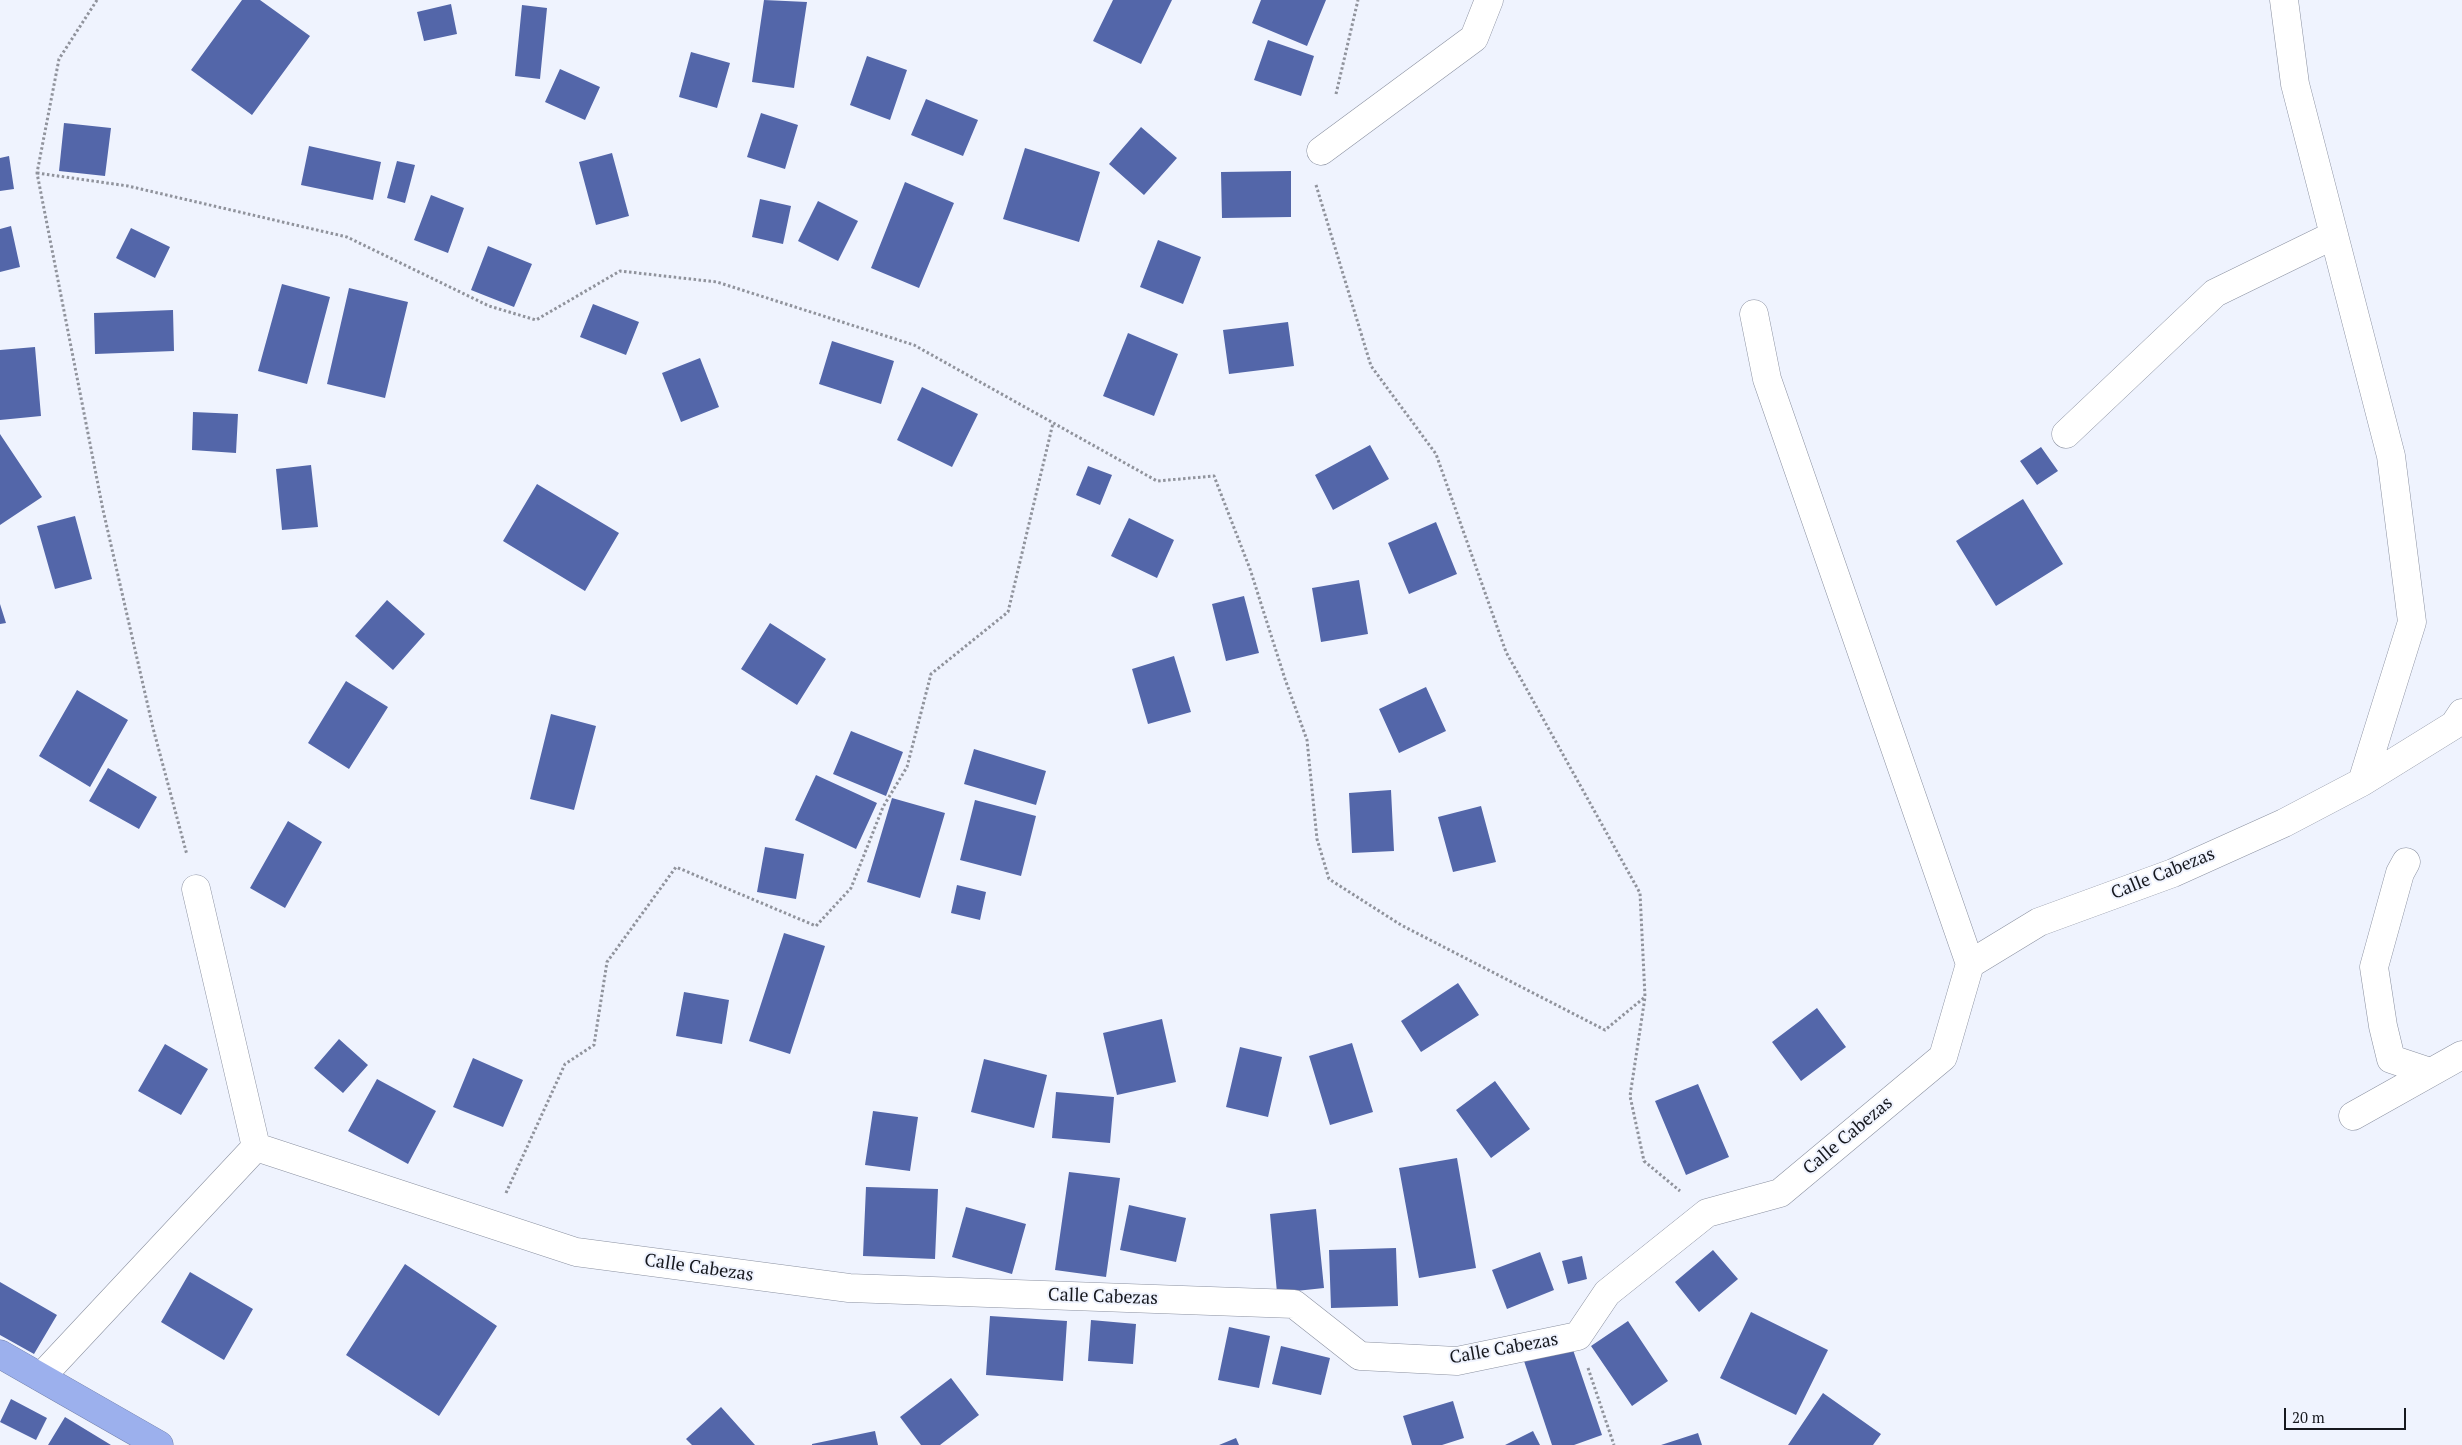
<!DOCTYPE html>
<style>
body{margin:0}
#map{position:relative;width:2462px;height:1445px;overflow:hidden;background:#eff3fe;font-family:"PT Serif",serif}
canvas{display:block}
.scale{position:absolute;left:2284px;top:1408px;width:122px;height:22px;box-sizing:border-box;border:2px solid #16181e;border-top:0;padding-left:6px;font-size:15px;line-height:18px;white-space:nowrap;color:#16181e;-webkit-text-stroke:4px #eff3fe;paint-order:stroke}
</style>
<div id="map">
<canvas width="2462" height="1445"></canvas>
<div class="scale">20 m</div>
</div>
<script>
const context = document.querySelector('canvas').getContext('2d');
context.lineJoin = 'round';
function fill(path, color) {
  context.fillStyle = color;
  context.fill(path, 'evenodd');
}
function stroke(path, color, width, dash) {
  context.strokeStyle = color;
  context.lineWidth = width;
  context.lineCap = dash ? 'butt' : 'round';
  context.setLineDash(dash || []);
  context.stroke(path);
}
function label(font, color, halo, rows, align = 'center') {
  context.font = font + ' "PT Serif",serif';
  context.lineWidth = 4;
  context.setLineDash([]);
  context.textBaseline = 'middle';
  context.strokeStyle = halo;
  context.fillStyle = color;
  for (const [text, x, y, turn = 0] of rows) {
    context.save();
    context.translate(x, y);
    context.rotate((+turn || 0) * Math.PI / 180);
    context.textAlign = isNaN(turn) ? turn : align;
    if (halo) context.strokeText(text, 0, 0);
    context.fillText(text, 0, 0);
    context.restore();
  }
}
fill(new Path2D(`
 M242,0H260L310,36L252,115L191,70Z
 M764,0L807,2L794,88L752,82Z
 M1113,0H1172L1141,64L1093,41Z
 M1261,0H1326L1307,46L1252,23Z
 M451,4L457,34L424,41L417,12Z
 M522,5L547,8L540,79L515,76Z
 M1268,40L1314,56L1301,96L1254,80Z
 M691,52L730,63L717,108L679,97Z
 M867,56L907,70L890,120L850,105Z
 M560,69L600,87L585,120L545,102Z
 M926,99L978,120L963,156L911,135Z
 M761,113L798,125L785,169L747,157Z
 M64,123L111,128L105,176L59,171Z
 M1141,127L1177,158L1144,195L1109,164Z
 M309,146L381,162L373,200L301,185Z
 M1025,148L1100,172L1079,242L1003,219Z
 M612,153L629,216L596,225L579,162Z
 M9,156L14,189L0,191V158Z
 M397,161L415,165L405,203L387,198Z
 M1291,171V217L1222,218L1221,172Z
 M905,182L954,203L919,288L871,268Z
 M431,195L464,208L448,253L414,240Z
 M760,199L791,206L783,244L752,237Z
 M818,201L858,221L838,261L798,241Z
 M11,226L20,267L0,272V229Z
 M131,228L170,247L155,278L116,258Z
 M1158,240L1201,257L1183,304L1140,287Z
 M488,246L532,264L514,307L471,290Z
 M282,284L330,297L307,384L258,371Z
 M349,288L408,302L385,398L327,384Z
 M593,304L639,322L626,355L580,337Z
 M173,310L174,351L95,354L94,313Z
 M1288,322L1294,366L1229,374L1223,330Z
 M1128,333L1178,354L1154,416L1103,396Z
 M832,341L894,361L881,404L819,384Z
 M35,347L41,416L0,420V350Z
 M700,358L719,407L681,422L662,373Z
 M922,387L978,414L952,467L897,440Z
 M193,412L238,414L236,453L192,450Z
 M0,434L42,497L0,525Z
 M1370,445L1389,479L1333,510L1315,475Z
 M2041,447L2058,471L2037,485L2020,461Z
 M311,465L318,527L282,530L276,469Z
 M1088,466L1112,475L1100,505L1076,495Z
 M537,484L619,533L585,591L503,541Z
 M2023,499L2063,564L1996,606L1956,541Z
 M75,516L92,579L55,589L37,526Z
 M1129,518L1174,540L1157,578L1111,556Z
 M1436,522L1457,574L1409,594L1388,543Z
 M1359,580L1368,634L1321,642L1312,588Z
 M1244,596L1259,653L1226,661L1212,604Z
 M387,600L425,634L393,670L355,636Z
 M0,604L6,623L0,624Z
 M770,623L826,659L797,705L741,669Z
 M1174,656L1191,712L1148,724L1132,669Z
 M346,681L388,707L349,769L308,743Z
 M1426,687L1446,731L1399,753L1379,709Z
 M77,690L128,720L90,787L39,756Z
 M551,714L596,726L574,810L530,799Z
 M851,731L903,752L886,796L833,774Z
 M974,749L1046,771L1036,805L964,784Z
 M108,768L157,797L139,829L89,801Z
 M816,775L877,803L856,849L795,820Z
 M1391,790L1394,851L1352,853L1349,793Z
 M892,798L945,813L920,898L867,882Z
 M975,800L1036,816L1021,876L960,860Z
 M1481,806L1496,862L1453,872L1438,817Z
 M288,821L322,842L285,908L250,888Z
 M765,847L804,854L796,899L757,892Z
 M957,885L986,892L980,920L951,913Z
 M784,933L825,946L790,1054L749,1041Z
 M1458,983L1479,1015L1421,1052L1401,1021Z
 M684,992L729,1000L722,1044L676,1036Z
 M1817,1008L1846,1047L1801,1081L1772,1042Z
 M1162,1019L1176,1082L1117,1095L1103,1033Z
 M339,1039L368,1065L343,1093L314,1068Z
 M1352,1043L1373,1112L1330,1125L1309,1056Z
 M165,1044L208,1069L181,1115L138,1091Z
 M1240,1047L1282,1057L1268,1117L1226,1107Z
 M473,1058L523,1080L503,1127L453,1107Z
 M984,1059L1047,1075L1034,1128L971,1112Z
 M377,1079L436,1111L408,1164L348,1131Z
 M1495,1081L1530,1129L1491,1158L1456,1110Z
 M1698,1084L1729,1157L1686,1175L1655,1101Z
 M1056,1092L1114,1097L1110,1143L1052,1138Z
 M873,1111L918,1117L910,1171L865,1165Z
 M1457,1158L1476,1268L1419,1278L1399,1168Z
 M1069,1172L1120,1178L1106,1277L1055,1270Z
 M866,1187L938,1189L935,1259L863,1256Z
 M1129,1205L1186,1218L1176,1262L1120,1250Z
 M966,1207L1026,1224L1012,1274L952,1257Z
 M1316,1209L1324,1288L1277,1293L1270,1214Z
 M1396,1248L1398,1306L1331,1308L1329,1250Z
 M1713,1250L1738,1279L1699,1312L1675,1282Z
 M1540,1252L1554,1290L1507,1309L1492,1270Z
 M1582,1256L1587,1279L1568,1284L1562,1261Z
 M405,1264L497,1326L439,1416L346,1355Z
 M190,1272L253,1309L224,1360L161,1322Z
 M0,1282L57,1315L34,1354L0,1335Z
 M1751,1312L1828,1350L1796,1415L1720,1378Z
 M990,1316L1067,1321L1063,1381L986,1375Z
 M1091,1320L1136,1324L1133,1364L1088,1361Z
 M1628,1321L1668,1381L1632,1406L1591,1346Z
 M1229,1327L1270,1336L1259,1388L1218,1380Z
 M1571,1344L1602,1435L1574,1445H1552L1524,1361Z
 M1281,1346L1330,1358L1321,1395L1272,1384Z
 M951,1378L979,1415L940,1445H921L900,1417Z
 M1823,1393L1881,1434L1873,1445H1788Z
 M11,1399L47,1418L36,1440L0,1422Z
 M1453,1401L1464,1438L1442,1445H1412L1403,1416Z
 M721,1407L755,1445H692L686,1439Z
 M65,1417L111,1445H48Z
 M875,1431L878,1445H812V1444Z
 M1533,1431L1540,1445H1505Z
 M1698,1433L1702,1445H1661Z
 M1236,1438L1239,1445H1219Z`), '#5366a9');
const minor = new Path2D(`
 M2284,0L2295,84L2391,456L2412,622L2362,782
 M1321,151L1474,38L1489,0
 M1754,314L1767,379L1970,964
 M2066,434L2215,293L2334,235
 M2406,862L2400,873L2374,967L2383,1026L2391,1059L2430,1072
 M2353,1116L2462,1055
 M256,1147L576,1252L849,1288L1294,1304L1360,1356L1457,1361L1578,1336L1607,1293L1707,1213L1780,1193L1943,1057L1970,964L2039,922L2173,873L2284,823L2362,782L2454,725L2462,713
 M41,1377L256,1147L196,889`);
const highway = new Path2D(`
 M0,1354L159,1445`);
stroke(minor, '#8b91a1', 29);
stroke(highway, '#6d7ba5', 29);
stroke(new Path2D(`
 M97,0L59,59L37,173L103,510L153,728L187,855
 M1336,94L1358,0
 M37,173L128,186L347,237L489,306L536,320L620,271L717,282L914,345L1157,481L1214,476L1250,569L1285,679L1307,740L1317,839L1329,879L1401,925L1605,1030L1645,997
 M1316,185L1371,366L1436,454L1506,652L1640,893L1645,997L1630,1096L1644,1161L1680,1191
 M506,1193L565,1064L594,1045L607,962L676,867L816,926L851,888L883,807L907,767L931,674L1008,612L1053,423
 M1588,1368L1614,1445`), '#90939c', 3, [2.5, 2.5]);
stroke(minor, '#fff', 28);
stroke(highway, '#9cb0ed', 28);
label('18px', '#16181e', '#eff3fe', [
 ["Calle Cabezas",2163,874,-22],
 ["Calle Cabezas",1848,1136,-40],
 ["Calle Cabezas",699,1268,8],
 ["Calle Cabezas",1103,1297,2],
 ["Calle Cabezas",1504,1349,-10]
]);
</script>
